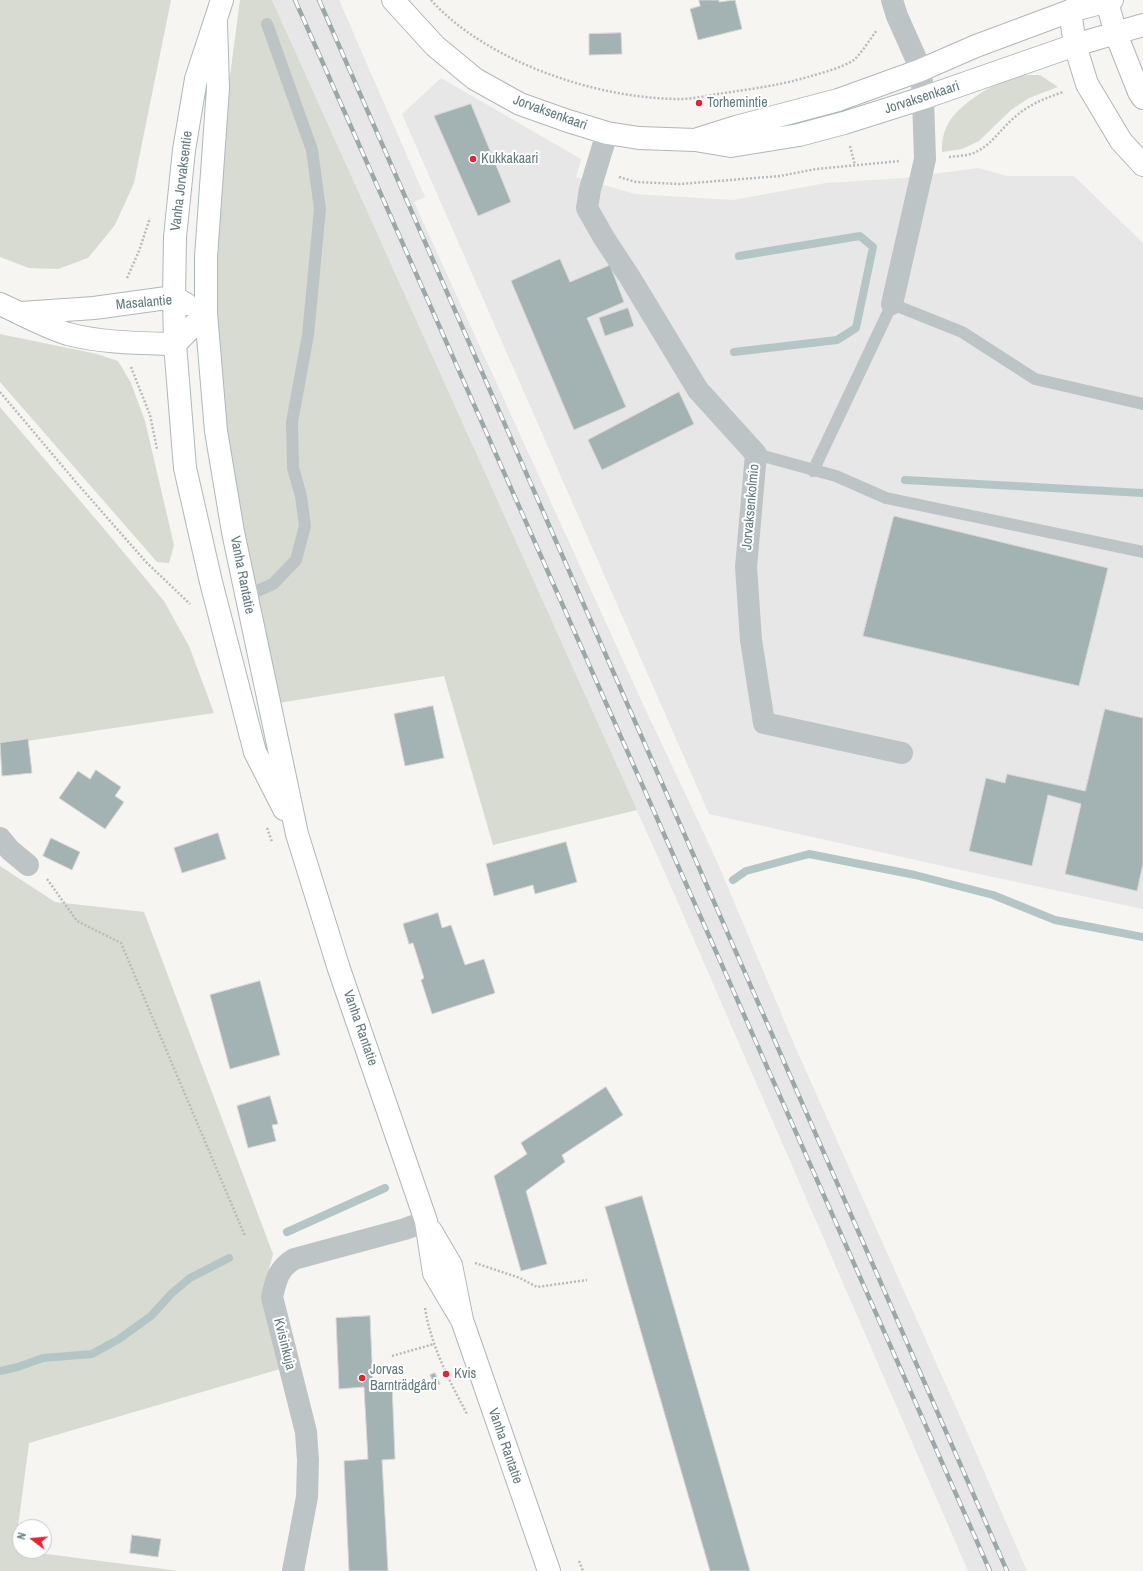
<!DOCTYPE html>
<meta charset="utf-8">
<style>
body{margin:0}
#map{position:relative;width:1143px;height:1571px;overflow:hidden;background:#f6f5f2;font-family:"Archivo Narrow",sans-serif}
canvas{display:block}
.north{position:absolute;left:12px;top:1519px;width:40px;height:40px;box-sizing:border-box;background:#fff;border:1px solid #bfcacb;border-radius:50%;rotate:286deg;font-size:11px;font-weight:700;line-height:16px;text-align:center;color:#607a7e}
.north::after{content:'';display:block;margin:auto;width:14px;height:18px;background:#e62233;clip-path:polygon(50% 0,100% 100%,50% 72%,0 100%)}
</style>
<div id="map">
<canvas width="1143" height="1571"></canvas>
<div class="north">N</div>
</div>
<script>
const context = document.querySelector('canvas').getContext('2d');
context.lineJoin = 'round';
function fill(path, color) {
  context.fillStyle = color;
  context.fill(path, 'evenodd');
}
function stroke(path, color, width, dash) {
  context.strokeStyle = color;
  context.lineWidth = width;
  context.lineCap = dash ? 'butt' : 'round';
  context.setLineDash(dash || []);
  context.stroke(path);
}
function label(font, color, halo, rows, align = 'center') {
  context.font = font + ' "Archivo Narrow",sans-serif';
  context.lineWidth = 4;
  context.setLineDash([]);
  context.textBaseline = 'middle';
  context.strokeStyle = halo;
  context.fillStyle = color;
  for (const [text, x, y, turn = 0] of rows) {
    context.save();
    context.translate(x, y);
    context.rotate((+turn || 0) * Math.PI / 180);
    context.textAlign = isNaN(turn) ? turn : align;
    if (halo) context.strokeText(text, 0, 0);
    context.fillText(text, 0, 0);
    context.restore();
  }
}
fill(new Path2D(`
 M272,0H339L425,197L414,202L642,702L716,859L797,1051L971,1441L1027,1571H968L665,873Z
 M441,78L581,159L576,177L635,194L733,200L826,183L904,178L978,168L1007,176H1074L1143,243V909L965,871L709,814L402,114Z`), '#e6e7e6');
fill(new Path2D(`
 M0,0H171L134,183L115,225L88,258L58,269L29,268L0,257Z
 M240,0H272L637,810L493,845L444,676L279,703L251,568L230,458L217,367L214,248L224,121Z
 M1027,75H1040L1058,87L1029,98L1011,110L979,141L962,149L942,152C941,143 944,130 949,122C959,105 993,83 1012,78C1016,76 1022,76 1027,75Z
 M0,334L97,354L118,361L131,383L145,421L174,545L169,563L157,562L0,382Z
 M0,407L105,530L164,601L189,646L214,713L0,745Z
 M0,866L55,902L144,912L273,1254L262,1296L280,1369L29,1443L15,1550L179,1571H0Z`), '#d8dbd1');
stroke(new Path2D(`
 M734,352L837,340L856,328L873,247L860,236L739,256
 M905,480L1143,493
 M733,880L746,871L809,854L915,875L993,895L1055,920L1143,937
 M287,1232L385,1188
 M0,1371L18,1367L43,1358L92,1354L119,1339L151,1316L172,1293L190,1278L229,1258`), '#b3c6c5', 8);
const building = new Path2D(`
 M699,0H719V2L735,0L742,29L698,40L690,9L700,6Z
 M621,33L622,54L589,55V34Z
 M471,104L511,202L478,216L434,116Z
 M560,259L570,282L610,265L624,302L587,318L626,407L574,430L511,281Z
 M628,308L634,326L605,336L599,318Z
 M679,392L694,424L602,470L588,440Z
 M894,516L1108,568L1079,686L863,636Z
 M433,706L444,758L405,766L394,714Z
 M1105,709L1143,718V864L1137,891L1065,874L1081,804L1048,795L1032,866L969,851L986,778L1005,783L1007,774L1085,791Z
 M28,739L32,773L2,776L0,743Z
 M96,770L121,787L115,796L124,802L105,829L59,798L78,771L90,779Z
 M218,833L226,859L182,873L174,848Z
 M51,838L80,852L72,870L43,856Z
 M566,842L577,882L535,894L533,885L494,896L486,864Z
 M438,913L442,928L451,925L465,965L484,959L495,993L432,1014L421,980L424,978L413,943L409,944L403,924Z
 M260,981L280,1055L230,1069L210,995Z
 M606,1087L623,1115L562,1155L565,1162L526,1191L547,1264L521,1271L494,1176L527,1154L521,1143Z
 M270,1096L278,1124L272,1125L276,1141L248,1148L237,1106Z
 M642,1196L750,1571H710L605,1207Z
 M370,1316L373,1385L392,1384L395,1459L382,1460L388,1571H349L344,1461L368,1459L364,1387L339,1389L336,1318Z
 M435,1373L440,1384L435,1386L430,1375Z
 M132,1535L161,1539L158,1557L130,1553Z`);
fill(building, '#a3b2b2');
stroke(building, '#d7d6d5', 1);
const secondary = new Path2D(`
 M222,0L196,79L184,150L175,237L174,297L175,344L185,468L211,582L255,752L284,809
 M393,0L435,46L475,79L520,104L568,121L607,133L639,138L695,140L731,146L799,135L844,123L923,98L1075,45L1143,25
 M216,22L218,88L206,257V313L216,431L233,532L297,834L339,969L426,1221L434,1273L462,1320
 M698,139L736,127L838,100L921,70L976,46L1070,11L1112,0
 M0,304C22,314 45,327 68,334C102,343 139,343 175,344L206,313
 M21,313L94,308L174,297L186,304
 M431,1231L451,1265L462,1320L549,1571`);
const highway = new Path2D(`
 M1107,2L1116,34L1139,92L1143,98
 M1070,11L1075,45L1087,84L1121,141L1143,165`);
stroke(secondary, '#aeb8ba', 24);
stroke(highway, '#afb7b8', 24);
stroke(new Path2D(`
 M431,0C487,62 597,99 680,99C692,99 706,96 718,94C743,90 768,87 793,81C807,77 845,68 855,59C863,51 870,39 877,30
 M850,146L855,165
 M949,157C956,156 964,156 971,154C991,147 1000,129 1016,116C1030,104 1046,98 1063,92
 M619,177L636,182L680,184L780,176L816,169L900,161
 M127,278L139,251L150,218
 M131,367L150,415L157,449
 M0,392L75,481L146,562L190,604
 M267,828L272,842
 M47,879L77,921L121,943L245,1236
 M475,1263L520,1278L537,1287L587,1280
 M425,1308C431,1346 449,1380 467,1414
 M392,1356L434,1344
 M579,1561L583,1571`), '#b6bcbd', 2.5, [2, 2]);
stroke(new Path2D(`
 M756,454L836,476L886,498L1143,552
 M813,471L892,304L962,332L1035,379L1143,404
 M246,596L273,584L296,560L305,526L301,496L293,468L292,422L308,335L320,209L312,150L267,24`), '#bcc4c5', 12);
stroke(new Path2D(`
 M892,0L897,16L921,70L923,98L925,159L892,304
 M607,133L590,189L587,208L604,238L629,276L698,390L756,454L746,567L751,640L764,723L902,753
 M0,838L10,850L28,865
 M293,1571L307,1497L308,1460L306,1432L272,1297C276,1280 278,1269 294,1259L405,1229L426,1221`), '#bcc4c5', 22);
stroke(secondary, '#fff', 22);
stroke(highway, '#fff', 22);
const rail = new Path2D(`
 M295,0L990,1571
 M319,0L1007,1571`);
stroke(rail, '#9ba8aa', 4.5);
stroke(rail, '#fff', 3, [9]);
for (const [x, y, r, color] of [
 [699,103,4,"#e62233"],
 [473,159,4,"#e62233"],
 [446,1374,4,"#e62233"],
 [362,1378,4,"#e62233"]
]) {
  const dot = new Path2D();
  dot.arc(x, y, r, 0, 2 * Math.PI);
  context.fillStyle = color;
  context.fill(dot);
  stroke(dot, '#fff', 1.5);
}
label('14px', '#607a7e', '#fff', [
 ["Jorvaksenkaari",922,98,-18],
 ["Jorvaksenkaari",550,113,20],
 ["Vanha Jorvaksentie",182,181,-83],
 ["Masalantie",144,303,-5],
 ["Jorvaksenkolmio",751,507,-85],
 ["Vanha Rantatie",242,575,79],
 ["Vanha Rantatie",360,1028,71],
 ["Kvisinkuja",284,1344,76],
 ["Vanha Rantatie",505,1446,71]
]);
label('14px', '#607a7e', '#fff', [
 ["Torhemintie",707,103],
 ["Kukkakaari",481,159],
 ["Jorvas",370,1370],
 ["Barnträdgård",370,1386],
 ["Kvis",454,1374]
], 'left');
</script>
